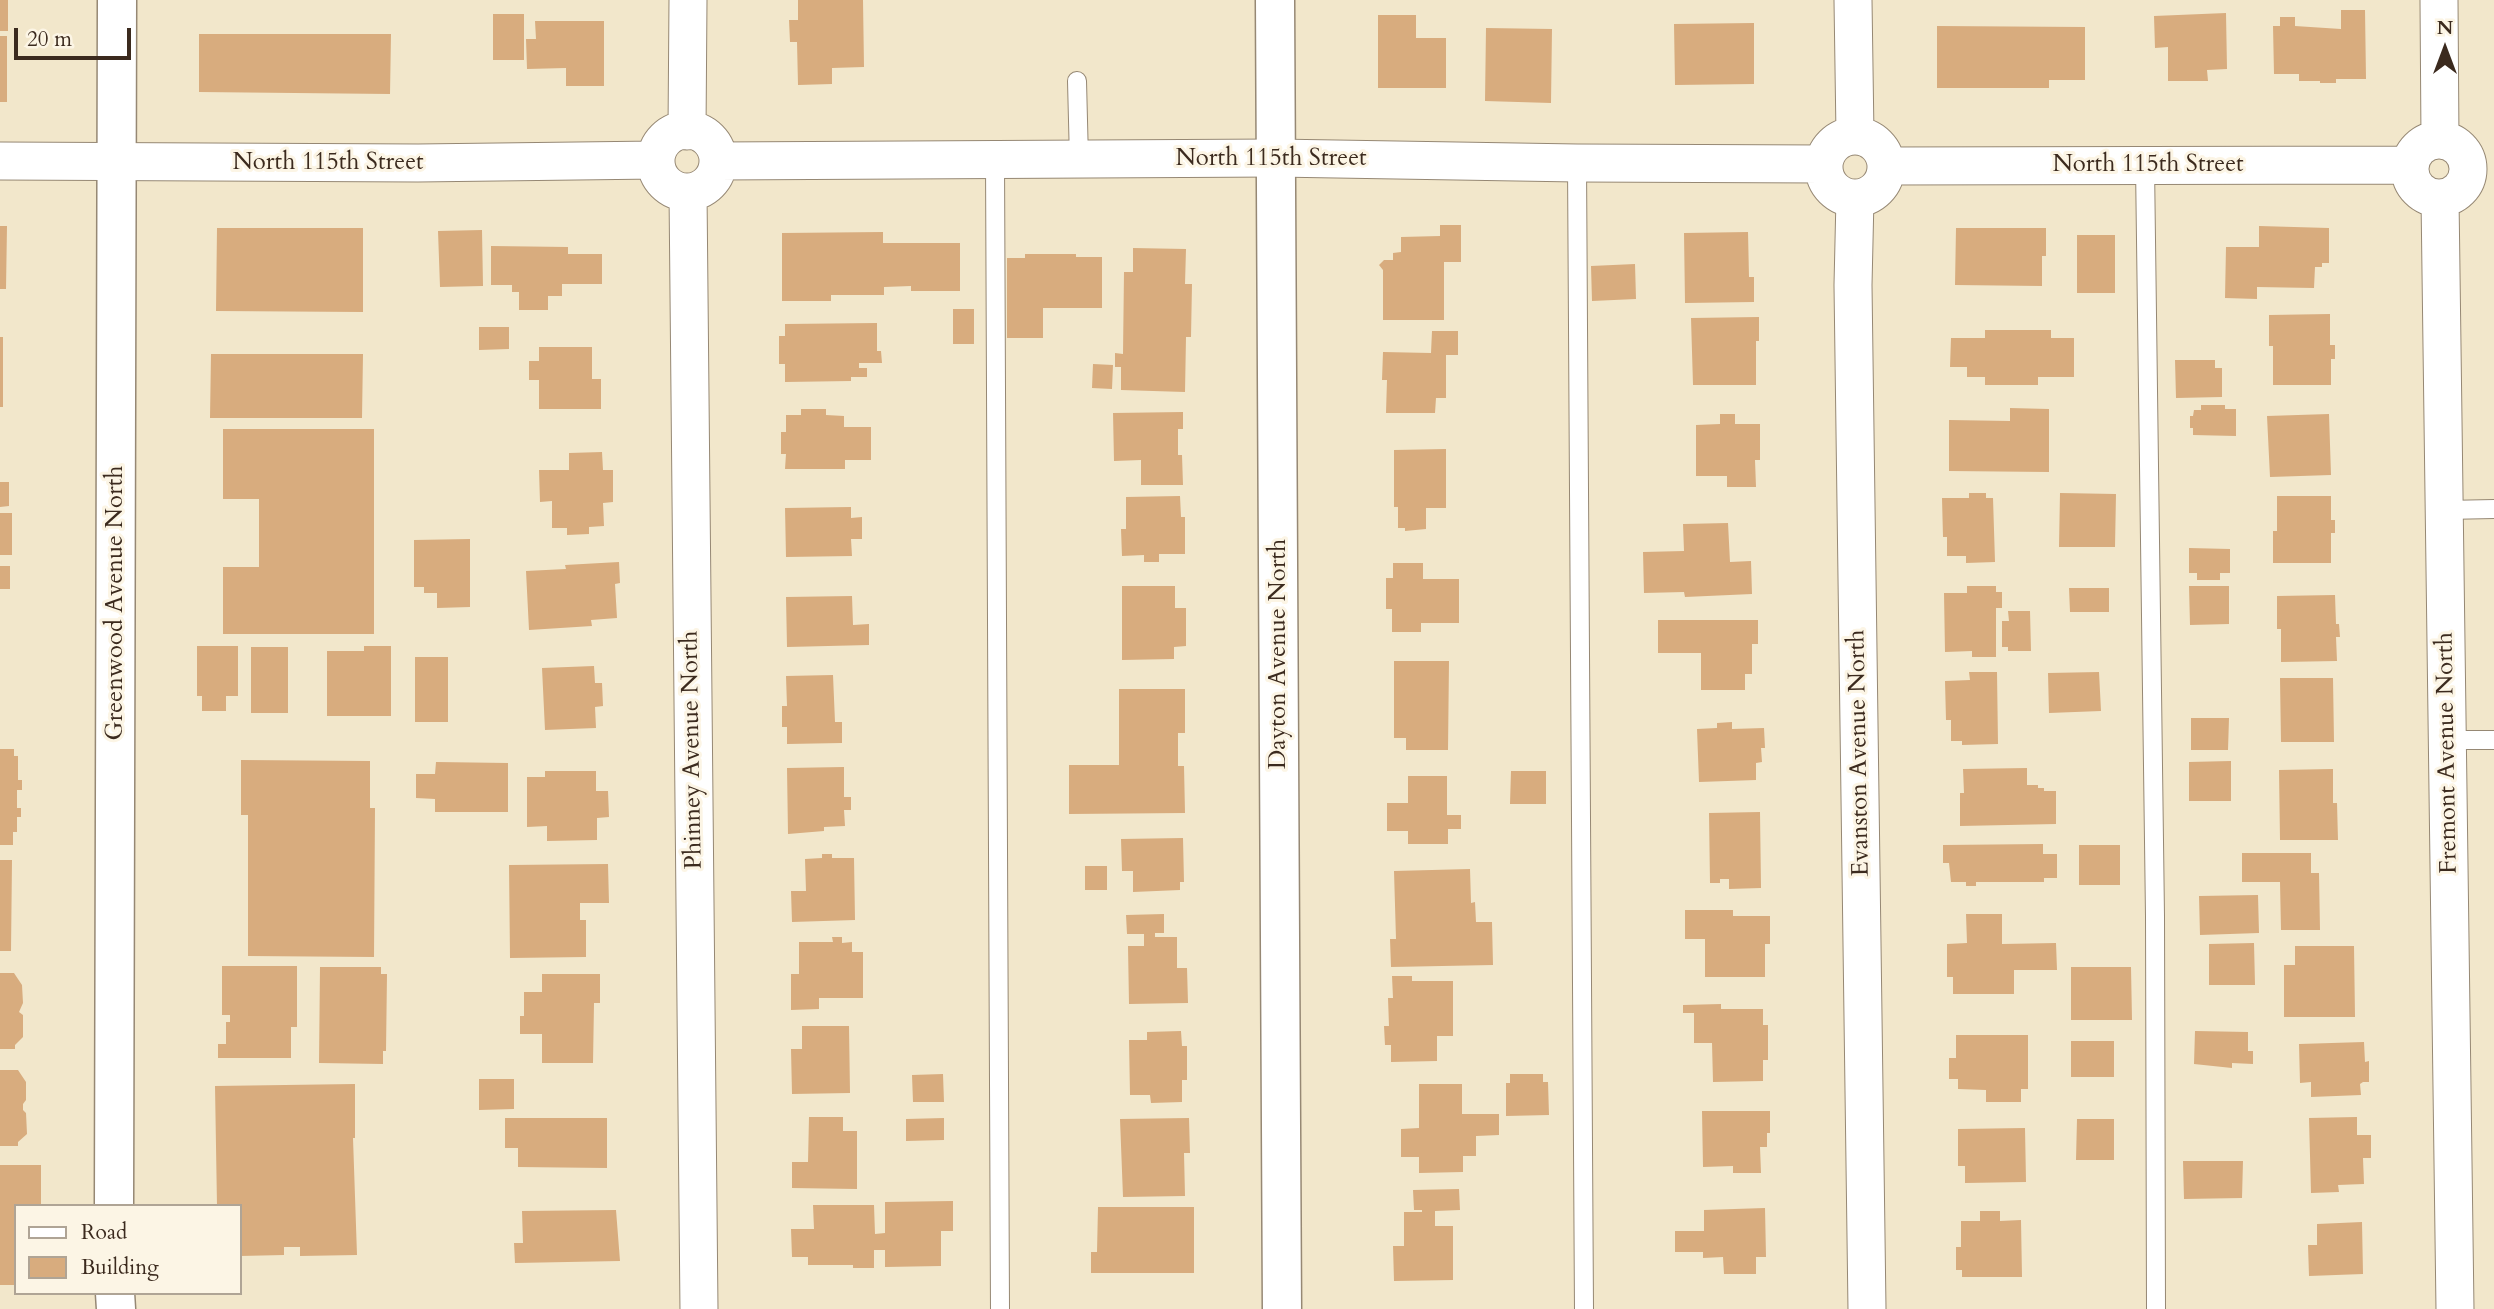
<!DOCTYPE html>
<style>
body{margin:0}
#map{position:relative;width:2494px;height:1309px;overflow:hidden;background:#f2e7cb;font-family:Cardo,serif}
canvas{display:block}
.legend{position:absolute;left:14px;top:1204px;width:228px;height:91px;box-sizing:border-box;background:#fcf5e5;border:2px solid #afa495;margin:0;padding:9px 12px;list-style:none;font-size:21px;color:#3b2a1e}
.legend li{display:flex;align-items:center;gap:14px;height:35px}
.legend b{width:35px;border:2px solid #afa495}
.north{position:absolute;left:2410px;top:14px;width:70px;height:70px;-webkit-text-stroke:5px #fcf5e5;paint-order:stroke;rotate:0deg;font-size:19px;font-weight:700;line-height:28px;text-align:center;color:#3b2a1e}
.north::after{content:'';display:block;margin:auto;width:24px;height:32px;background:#3b2a1e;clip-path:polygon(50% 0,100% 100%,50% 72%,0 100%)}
.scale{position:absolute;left:14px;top:28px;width:117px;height:32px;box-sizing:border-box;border:4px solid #3b2a1e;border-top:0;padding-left:9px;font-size:21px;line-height:24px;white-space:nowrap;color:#3b2a1e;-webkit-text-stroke:5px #fcf5e5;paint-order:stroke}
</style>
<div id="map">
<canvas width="2494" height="1309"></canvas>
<ul class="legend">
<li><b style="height:9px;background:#fff"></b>Road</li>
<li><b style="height:19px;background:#d8ac7e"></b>Building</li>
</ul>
<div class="north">N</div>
<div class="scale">20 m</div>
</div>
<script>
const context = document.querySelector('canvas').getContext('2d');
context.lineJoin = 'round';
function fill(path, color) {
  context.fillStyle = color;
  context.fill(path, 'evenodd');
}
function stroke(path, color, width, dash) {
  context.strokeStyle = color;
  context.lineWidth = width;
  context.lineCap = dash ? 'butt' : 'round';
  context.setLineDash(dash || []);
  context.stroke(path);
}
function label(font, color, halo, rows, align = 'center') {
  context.font = font + ' Cardo,serif';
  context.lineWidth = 6;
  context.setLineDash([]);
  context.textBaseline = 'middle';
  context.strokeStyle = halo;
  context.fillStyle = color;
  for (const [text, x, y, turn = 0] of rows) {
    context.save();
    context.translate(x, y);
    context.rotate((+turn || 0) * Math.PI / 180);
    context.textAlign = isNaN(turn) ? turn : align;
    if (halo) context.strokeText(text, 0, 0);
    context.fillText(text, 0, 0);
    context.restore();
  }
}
fill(new Path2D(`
 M0,0H8V31H0Z
 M798,0H863L864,67L832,68V84L798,85L797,42H790L789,20H798Z
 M2341,10H2365L2366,79H2336V83H2320V81H2299V74H2274L2273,26H2280V17H2295V26L2341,29Z
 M2226,13L2227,69L2207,70L2208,81H2168V47L2155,48L2154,16Z
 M493,14H524V60H493Z
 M1378,15H1416V38H1446V88H1378Z
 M535,21H604V86H566V68L527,69L526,39H536Z
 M1754,23V84L1675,85L1674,24Z
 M1937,26L2085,27V80H2049V88H1937Z
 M1486,28L1552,29L1551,103L1485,101Z
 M199,34H391L390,94L199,92Z
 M0,36H7V102H0Z
 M1440,225H1461V262H1444V320H1383V270L1379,265L1384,260H1393V253L1401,252V237L1440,236Z
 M0,226H7L6,289H0Z
 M2259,226L2329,228V263H2322V267H2315L2314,288L2257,287V299L2225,298L2226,247H2259Z
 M217,228H363V312L216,311Z
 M1956,228H2046V256H2042V286L1955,285Z
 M482,230L483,286L440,287L438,231Z
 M883,232V243H960V291H911V286L884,287V295H831V301H782V233Z
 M1748,232L1749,277H1754V302L1685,303L1684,233Z
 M2077,235H2115V293H2077Z
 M491,246L568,247V254H602V284H562V296H548V310H519V292H512V285H491Z
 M1133,248L1186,249L1185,284H1192L1191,337H1186L1185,392L1121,390V367H1115V353L1123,354L1124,272H1133Z
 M1025,254H1076V257H1102V308H1043V338H1007V258H1025Z
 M1635,264L1636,299L1592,301L1591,266Z
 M953,309H974V344H953Z
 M2330,314V345H2335V359H2331V385H2273V346H2269V315Z
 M1759,317V341H1756V385H1693L1691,318Z
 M877,323V351H881L882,363H859V368H867V377H851V381L785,382V364H779V336H785V324Z
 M479,327H509V349L479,350Z
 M1985,330H2051V338H2074V377H2038V385H1985V377H1967V367H1950L1951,338H1985Z
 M1432,331H1458V355H1446V398H1436L1435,413H1386L1387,380H1382L1383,352L1431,353Z
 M0,337H3V407H0Z
 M539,347H592V379H601V409H539V380H529V361H539Z
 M211,354H363L362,418H210Z
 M2175,360H2215V368H2222V397L2176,398Z
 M1093,364L1113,365L1112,389L1092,388Z
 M2201,405H2225V409H2236V436L2193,435V428H2190V416H2193L2194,410H2201Z
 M2010,408L2049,409V472L1949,471V420L2010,421Z
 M801,409H826V415L844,416V427H871V460H845V469H785L786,454H781V432H786V415H801Z
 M1183,412V429H1178V455H1182L1183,485H1141V460L1114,461L1113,413Z
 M1720,414H1735V424H1760V460H1755L1756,487H1727V476H1696V425L1720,424Z
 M2329,414L2331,475L2270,477L2267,416Z
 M223,429H374V634H223V567H259V499H223Z
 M1446,449V508H1426V529L1405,531V528H1398V507H1394V450Z
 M602,452L603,470H613V502L603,503L604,526L589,527V534L567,535V528H552V501L540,502L539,470H569V453Z
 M0,482H9V506L0,507Z
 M1969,493H1986V498H1993L1995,562L1966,563V556H1947V537H1943L1942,498H1969Z
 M2060,493L2116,494L2115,547H2059Z
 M1180,496L1181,517H1185V554H1159V562H1144V555L1122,556L1121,529H1126V497Z
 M2277,496H2331V520H2335V533H2331V563H2273V531H2277Z
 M851,507V518L862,517V539H851L852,556L786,557L785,508Z
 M0,513H12V555H0Z
 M1728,523L1730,562L1751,561L1752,594L1685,597L1684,592L1644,593L1643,552L1684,551L1683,524Z
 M470,539V607L437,608V593H424V587H414V540Z
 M2189,548L2230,549V573H2220V580H2197V573H2189Z
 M619,562L620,583L615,584L617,618L591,620L592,626L529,630L526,571L566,569L565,565Z
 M1393,563H1423V579H1459V623H1421V632H1392V609H1386V578H1393Z
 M0,566H10V589H0Z
 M1122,586H1175V608H1186V646L1174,647V659L1122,660Z
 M1967,586H1996V592H2002V608H1996V657H1972V651L1945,652L1944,593H1967Z
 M2189,586H2229V624L2190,625Z
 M2069,588H2109V612H2070Z
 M2335,595L2336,624H2339L2340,637H2336L2337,661L2281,662V629H2277V596Z
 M852,596L853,625L869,624V645L787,647L786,597Z
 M2008,611H2030L2031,651H2008V647H2002V621H2009Z
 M1658,620H1758V644H1752V674H1745V690H1701V653H1658Z
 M197,646H238V696H226V711H202V696H197Z
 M364,646H391V716H327V651H364Z
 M251,647H288V713H251Z
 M415,657H448V722H415Z
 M1394,661H1449L1448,750H1406V738H1394Z
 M594,666L595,683H602L603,706L595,707L596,728L545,730L542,668Z
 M1969,672H1997L1998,744L1962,745V741H1951V720H1946L1945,681L1970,680Z
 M2099,672L2101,711L2049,713L2048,673Z
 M833,675L835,722H842V743L787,744V727H782V706H787L786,676Z
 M2280,678H2333L2334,742H2281Z
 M1119,689H1185V733H1178V766H1184L1185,813L1069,814V765H1119Z
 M2191,718H2229L2228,750H2191Z
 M1732,722V729L1764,728L1765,748H1761L1762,762L1756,763V780L1699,782L1697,729L1717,728V723Z
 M0,749H14V756H18V780H22V790H17V808H21V817H17V832H13V845H0Z
 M241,760L370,761V808H375L374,957L248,956V815H241Z
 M2231,761V801H2189V762Z
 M436,762L508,763V812H435V799L416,798V774H435Z
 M844,767V797H851V810H844L845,826L824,827V831L788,834L787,768Z
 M2027,768V785H2038V788H2044V791H2056V824L1960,826V793H1964L1963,769Z
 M2333,769V803H2337L2338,840H2280L2279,770Z
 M545,771H596V791H608L609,817L597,818V840L547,841V826L527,827V777H545Z
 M1511,771H1546V804H1510Z
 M1408,776H1447V815H1461V829H1448V844H1408V831H1387V803H1408Z
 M1760,812L1761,888L1729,889V879H1720V883H1710L1709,813Z
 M1183,838L1184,882H1180V890L1133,892V871H1122L1121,839Z
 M2043,844V854H2057V878H2044V882H1976V886H1966V882H1951L1949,863H1943V845Z
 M2079,845H2120V885H2079Z
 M2242,853H2311V873H2319L2320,930H2281L2280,882H2242Z
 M822,854H832V858H854L855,920L792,922L791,891H806L805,859L822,858Z
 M0,860H12L11,951H0Z
 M608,864L609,903H580V920H586V957L510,958L509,865Z
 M1085,866H1107V890H1085Z
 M1470,869L1471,903L1475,902L1476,922H1492L1493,965L1391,967L1390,939H1396L1394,871Z
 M2258,895L2259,933L2200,935L2199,896Z
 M1685,910H1733V916H1770V944H1765V977H1705V939H1685Z
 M1164,914V933H1155V937H1177V968H1187L1188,1003L1129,1004L1128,946H1144V934H1127L1126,915Z
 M1966,914H2002V944L2056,943L2057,970H2014V994H1953V977H1947V944L1967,943Z
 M832,937H842V943L852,942V952H863V998H819V1009L791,1010V974H799V942H833Z
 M2254,943L2255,985H2209V944Z
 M2295,946H2354L2355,1017H2284V965H2295Z
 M222,966H297V1027H291V1058H218V1044H226V1022H230V1015H222Z
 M320,967H381V974H387L386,1051H383V1064L319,1063Z
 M2071,967H2131L2132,1020H2071Z
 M0,973H14L22,985L23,1003L19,1012L23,1015V1037L15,1045V1049H0Z
 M542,974H600V1003H594L593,1063H542V1034H520V1016H524V992H542Z
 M1392,976H1412V981H1453V1036H1437V1061L1391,1062V1045H1385L1384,1026H1389L1388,998H1393Z
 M1721,1004V1009H1763V1025H1768V1060H1763V1081L1713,1082L1712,1043H1694V1013H1683V1005Z
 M802,1026H849L850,1093L792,1094L791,1049H802Z
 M1181,1031L1182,1046H1187V1080H1182V1102L1151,1103L1150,1095H1130L1129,1040H1147V1032Z
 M2195,1031L2248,1032V1051H2253V1064L2232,1063V1068L2194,1064Z
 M1956,1035H2028V1089H2021V1102H1986V1090L1958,1089V1079H1949V1058H1956Z
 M2071,1041H2114V1077H2071Z
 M2364,1042L2365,1062L2369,1061V1082H2363L2360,1084L2361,1095L2311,1097V1082L2300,1083L2299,1044Z
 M0,1070H18L26,1082V1100L23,1104V1110L26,1113L27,1134L18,1142V1146H0Z
 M943,1074L944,1102H913L912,1075Z
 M1510,1074H1543V1082H1548L1549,1115L1506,1116V1083H1510Z
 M479,1079H514V1109L479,1110Z
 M355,1084V1138H353L357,1255L300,1256V1247H284V1255L240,1256V1206H217L215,1086Z
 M1419,1084H1462V1114H1499V1135L1476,1136V1156H1463V1172L1419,1173V1157H1401V1129L1419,1128Z
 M1702,1111H1770V1133H1767V1147H1760L1761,1173H1733V1166L1703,1167Z
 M809,1117H843V1131H857V1189L792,1188V1162H808Z
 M2357,1117V1135H2371V1158H2363L2364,1184L2338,1185L2339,1192L2311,1193L2309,1118Z
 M505,1118H607V1168L518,1167V1148H505Z
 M944,1118V1140L906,1141V1119Z
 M1189,1118L1190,1153H1184L1185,1196L1123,1197L1120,1119Z
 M2077,1119H2114V1160H2076Z
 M2025,1128L2026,1182L1965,1183V1166H1958V1129Z
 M2183,1161H2243L2242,1198L2184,1199Z
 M0,1165H41V1206H16V1285H0Z
 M1459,1189L1460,1210L1435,1211V1226H1453V1280L1394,1281L1393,1246H1404V1212H1422V1210H1414L1413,1190Z
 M953,1201V1231H941V1266L885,1267V1250H874V1268H853V1265H808V1257H792L791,1229H814L813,1205H874L875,1234L885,1233V1202Z
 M1098,1207H1194V1273H1091V1252H1097Z
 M1765,1208L1766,1257H1756V1274H1724L1723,1257L1703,1258V1252H1675V1231H1704V1210Z
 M616,1210L620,1261L515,1263L514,1243H523L522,1211Z
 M1980,1211H2000V1221L2021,1220L2022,1277H1962V1270H1956V1247H1961V1221H1980Z
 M2362,1222L2363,1274L2309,1276L2308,1245H2317V1224Z`), '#d8ac7e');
const lane = new Path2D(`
 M1077,81L1079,160
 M995,160L1000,1309
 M1577,163L1584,1309
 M2145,165L2155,916L2156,1309
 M2445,510L2494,509
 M2448,740H2494`);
const street = new Path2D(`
 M1853,0L1855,135
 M2439,0L2440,140
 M656 161a31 31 0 1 1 62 0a31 31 0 1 1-62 0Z
 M687,131L688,0
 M1824 167a31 31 0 1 1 62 0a31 31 0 1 1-62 0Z
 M2410 169a29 29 0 1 1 58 0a29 29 0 1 1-58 0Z
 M0,161L418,163L656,160
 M718,161L1276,158L1577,163L1823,164
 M1886,166L2410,165
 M688,192L699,1309
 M1855,198L1853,285L1867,1309
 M2440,198L2455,1309`);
const secondary = new Path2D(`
 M1275,0L1282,1309
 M114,1206L117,0
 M115,1293L116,1309`);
stroke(lane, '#968874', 20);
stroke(street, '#968874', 39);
stroke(secondary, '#968874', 41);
stroke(lane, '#fff', 18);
stroke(street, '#fff', 37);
stroke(secondary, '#fff', 38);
label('24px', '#3b2a1e', '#fcf5e5', [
 ["North 115th Street",1271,159],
 ["North 115th Street",328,163],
 ["North 115th Street",2148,165],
 ["Greenwood Avenue North",116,603,-90],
 ["Dayton Avenue North",1279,654,-90],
 ["Phinney Avenue North",693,750,-91],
 ["Evanston Avenue North",1860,753,-91],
 ["Fremont Avenue North",2448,753,-91]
]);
</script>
